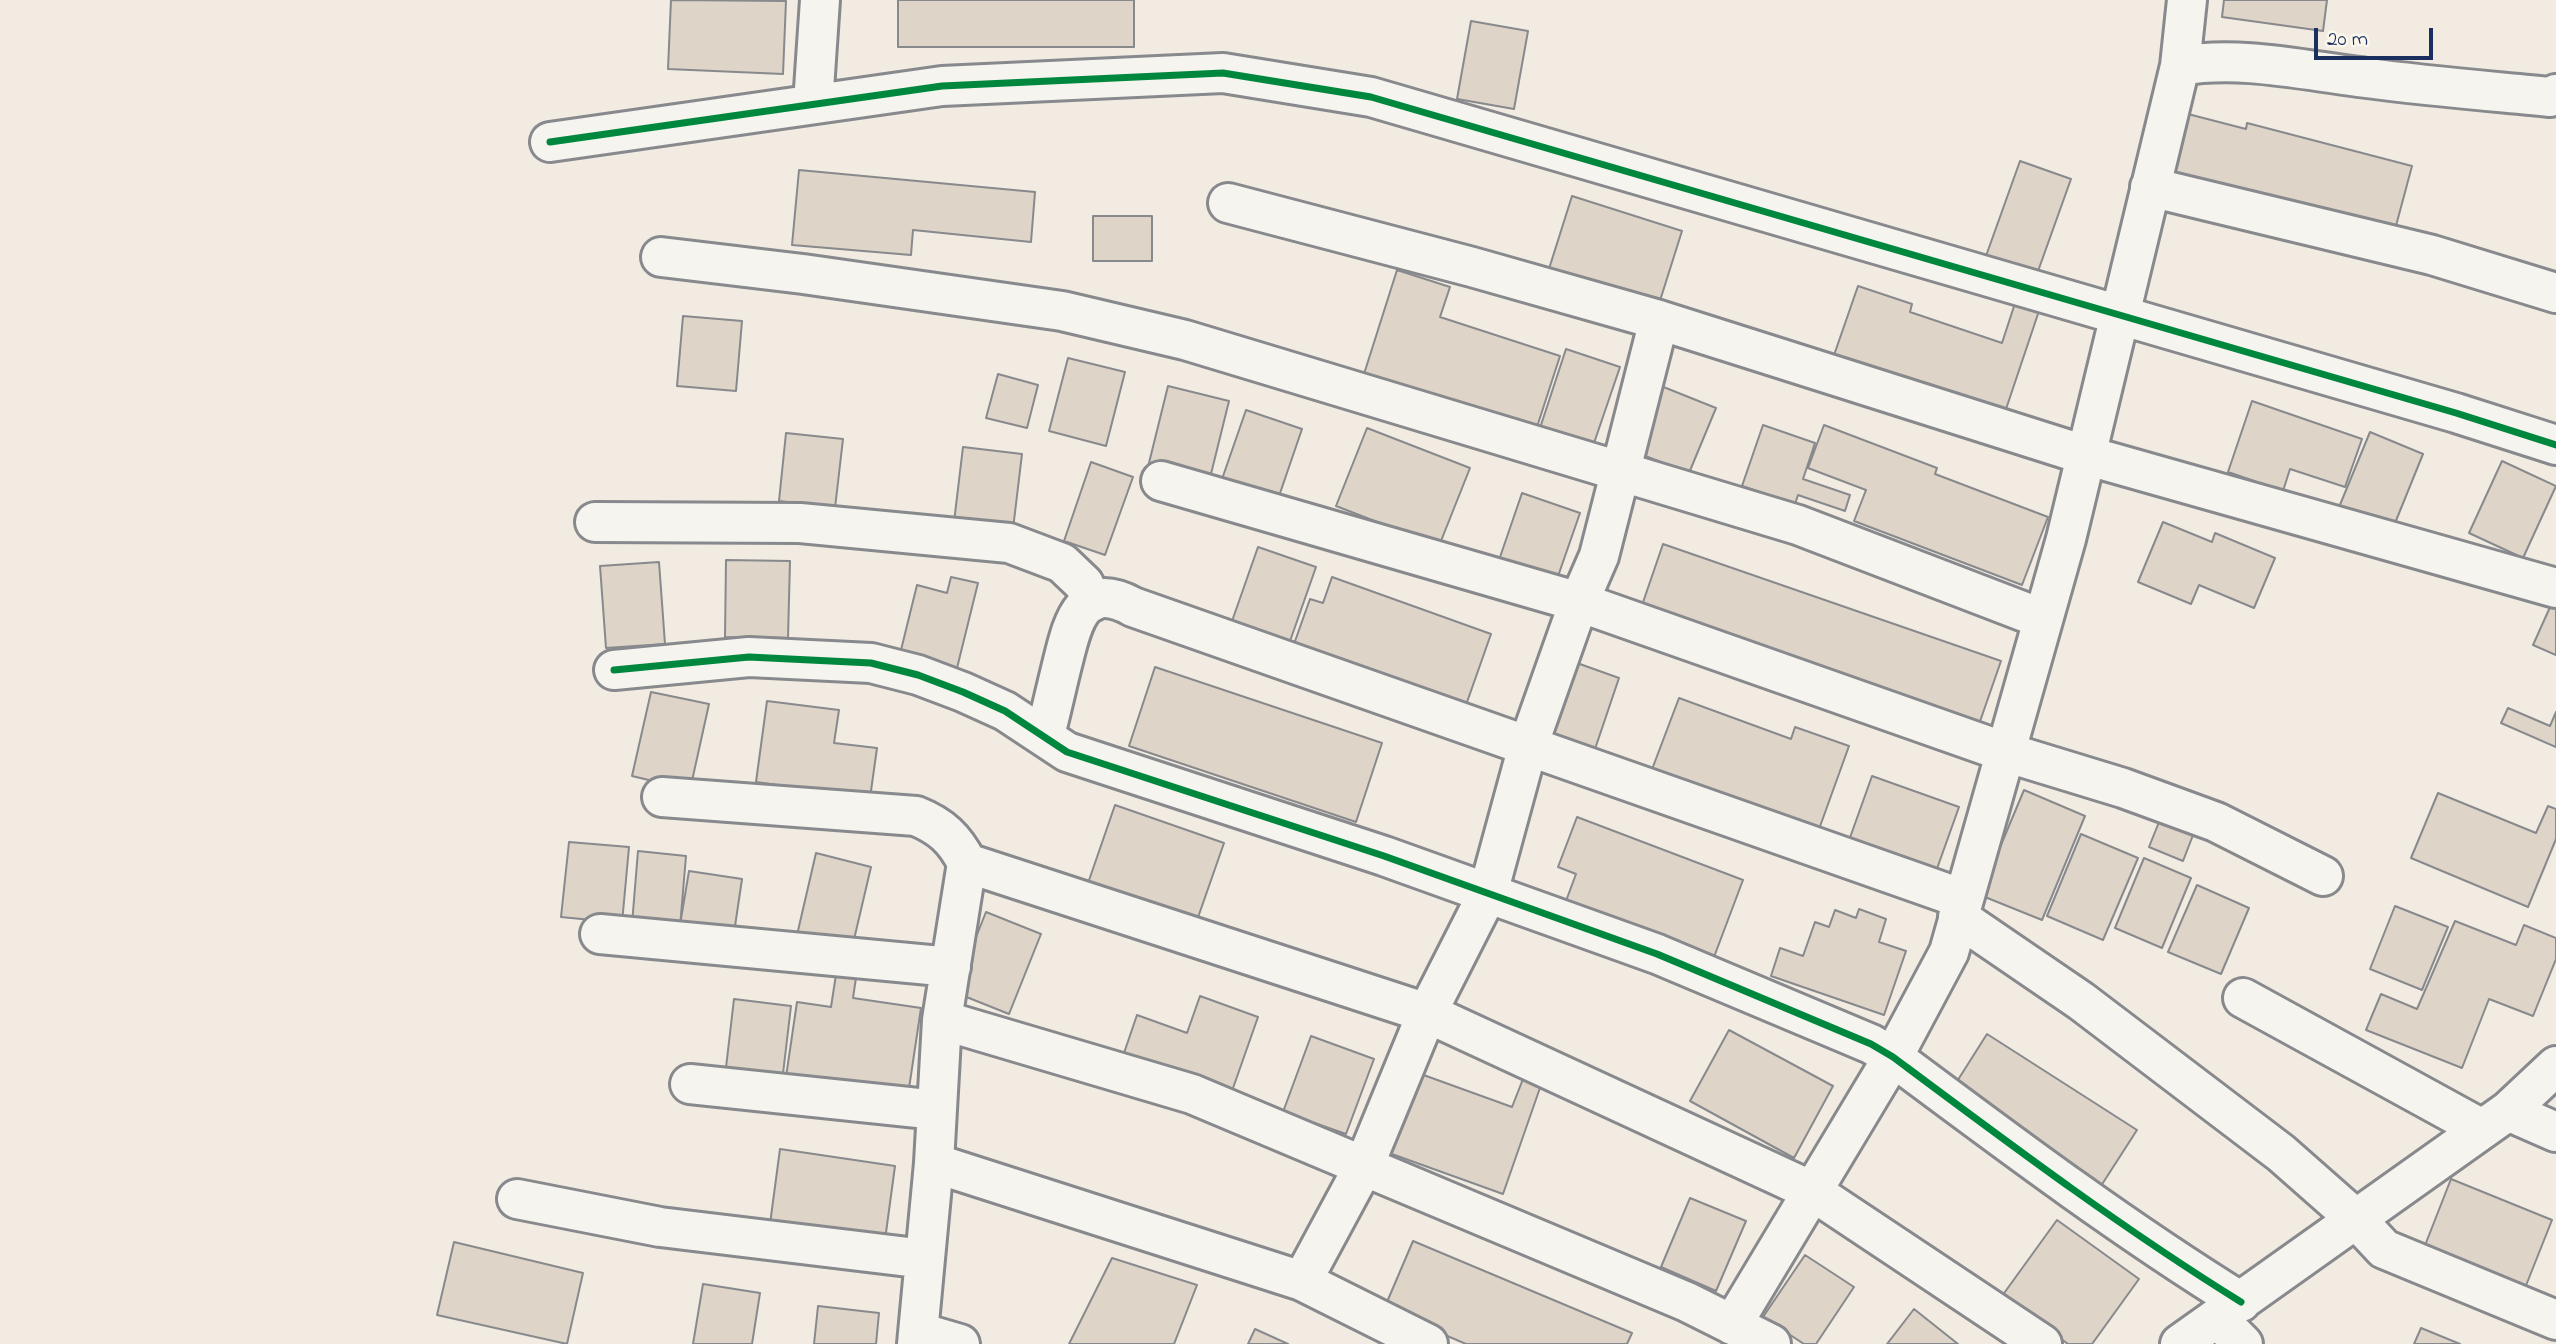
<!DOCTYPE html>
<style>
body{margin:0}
#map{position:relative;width:2556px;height:1344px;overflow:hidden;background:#f1ebe1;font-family:"Indie Flower",sans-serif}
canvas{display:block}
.scale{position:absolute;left:2314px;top:28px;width:119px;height:32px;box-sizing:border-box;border:4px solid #1b2f5e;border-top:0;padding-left:9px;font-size:21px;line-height:24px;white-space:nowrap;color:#1b2f5e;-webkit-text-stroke:5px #fbf7ec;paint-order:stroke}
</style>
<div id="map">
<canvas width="2556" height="1344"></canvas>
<div class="scale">20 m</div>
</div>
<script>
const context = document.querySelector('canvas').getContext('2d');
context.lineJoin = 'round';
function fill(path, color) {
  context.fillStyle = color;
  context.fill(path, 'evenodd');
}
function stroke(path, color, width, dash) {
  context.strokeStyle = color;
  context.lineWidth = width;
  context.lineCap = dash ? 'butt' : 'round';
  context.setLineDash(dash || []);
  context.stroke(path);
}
const building = new Path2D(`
 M671,0L786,1L783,74L668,69Z
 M898,0H1134V47H898Z
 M2224,0H2327L2323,31L2222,17Z
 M1471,21L1528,31L1514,109L1457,99Z
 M2184,113L2246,129L2247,123L2412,166L2393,237L2167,179Z
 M2020,161L2071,179L2037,274L1986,256Z
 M799,170L1035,192L1031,242L913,230L911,255L792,245Z
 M1572,196L1682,231L1658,307L1548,272Z
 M1093,216H1152V261H1093Z
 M1397,270L1450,287L1440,317L1560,356L1536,430L1364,374Z
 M1858,286L1912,304L1910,312L2002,343L2018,294L2042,302L2004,415L1833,358Z
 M683,316L742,321L736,391L677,386Z
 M1566,349L1620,367L1593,446L1540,428Z
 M1068,358L1125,372L1106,446L1049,431Z
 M998,374L1038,385L1027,428L986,418Z
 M1168,386L1229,401L1209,482L1148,467Z
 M1661,386L1716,408L1689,473L1635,452Z
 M2252,401L2362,439L2345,487L2290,469L2283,491L2228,472Z
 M1246,410L1302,429L1277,502L1221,482Z
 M1763,425L1815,443L1803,479L1850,495L1845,511L1798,495L1795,504L1742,486Z
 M1824,425L1937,468L1935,474L2048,517L2022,585L1854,521L1866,490L1808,468Z
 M1367,428L1470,468L1439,546L1336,506Z
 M2370,432L2423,454L2391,533L2337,512Z
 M786,433L843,439L835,508L779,501Z
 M963,447L1022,454L1013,529L954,522Z
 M2502,461L2556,486L2523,558L2469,533Z
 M1091,462L1133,477L1105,555L1064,541Z
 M1522,493L1580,513L1556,582L1498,563Z
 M2163,522L2212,542L2215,533L2275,558L2254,608L2199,585L2191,604L2138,582Z
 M1663,544L2001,661L1977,730L1639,614Z
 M1258,547L1316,567L1289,644L1231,624Z
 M726,560L790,561L788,638L725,637Z
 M659,562L665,644L606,648L600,566Z
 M951,577L978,583L957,668L900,654L917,585L947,593Z
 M1332,577L1491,634L1466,705L1294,644L1310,599L1323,603Z
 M2551,605L2556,607V655L2533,645Z
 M1563,658L1619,678L1595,749L1539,731Z
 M1155,667L1382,743L1356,822L1129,746Z
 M651,692L709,704L690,790L632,776Z
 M1679,698L1791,739L1795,727L1849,746L1818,832L1651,772Z
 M767,701L839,710L834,743L877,748L870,798L756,782Z
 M2508,708L2550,726L2556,712V747L2501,723Z
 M1872,776L1959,807L1934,877L1847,846Z
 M2024,790L2085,816L2042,920L1980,895Z
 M2438,793L2536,833L2548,806L2556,809V839L2528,907L2411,858Z
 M1115,805L1224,843L1195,926L1086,889Z
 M1577,817L1743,880L1714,957L1566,901L1576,874L1558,867Z
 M2161,817L2195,830L2183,861L2149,847Z
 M2081,834L2138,858L2103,940L2047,916Z
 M569,842L629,847L622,923L561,917Z
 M638,851L686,856L680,927L632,924Z
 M816,853L871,867L852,948L797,935Z
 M2144,858L2191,878L2162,948L2115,928Z
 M689,871L742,879L734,933L680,925Z
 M2197,885L2249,908L2221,974L2168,952Z
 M2395,906L2448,927L2422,990L2370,969Z
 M1859,909L1886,919L1879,942L1906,951L1884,1015L1771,976L1780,948L1803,956L1815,922L1829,927L1835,910L1856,918Z
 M986,912L1041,934L1009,1014L954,992Z
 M2455,921L2516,945L2524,925L2556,938V959L2533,1016L2489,999L2462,1068L2366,1030L2381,994L2417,1009Z
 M837,968L857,971L853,998L921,1008L908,1095L786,1077L797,1002L831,1007Z
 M1200,996L1258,1017L1232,1091L1124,1053L1137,1015L1187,1033Z
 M734,999L791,1006L782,1082L725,1076Z
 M1729,1030L1833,1086L1794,1158L1690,1101Z
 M1987,1034L2137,1130L2099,1189L1949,1094Z
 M1311,1036L1374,1059L1346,1134L1283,1112Z
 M1418,1073L1512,1107L1523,1079L1541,1085L1503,1194L1389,1153Z
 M780,1149L895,1166L885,1240L770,1224Z
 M2451,1179L2552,1220L2523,1293L2422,1253Z
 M1690,1198L1746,1221L1716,1291L1661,1267Z
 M2057,1220L2139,1279L2092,1344H2068L2002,1296Z
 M1413,1241L1632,1333L1627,1344H1466L1384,1309Z
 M454,1242L583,1273L567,1344L437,1315Z
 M1805,1255L1854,1287L1816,1344H1804L1763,1317Z
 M1112,1258L1197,1285L1174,1344H1069Z
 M703,1284L760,1293L752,1344H693Z
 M818,1306L879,1313L876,1344H814Z
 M1914,1309L1958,1344H1887Z
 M2421,1328L2460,1344H2414Z
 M1255,1329L1288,1344H1248Z`);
fill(building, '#ded4c8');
stroke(building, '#87898d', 2);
const minor = new Path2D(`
 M2180,66L2187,0
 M813,104L820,0
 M550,142L942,86L1223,73L1371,97L2456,413L2556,445
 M2150,187L2432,255L2556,293
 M1228,203L1472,267L1659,320L2085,455L2556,588
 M661,257L803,274L1062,311L1185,340L1798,525L2043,619
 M1161,481L1579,602L2005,752L2123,788L2216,822L2323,876
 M595,522L800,523L1009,543L1062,563L1084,584L1092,602
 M614,670L749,657L871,663L918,675L963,692L1005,711L1067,752L1384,856L1657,954L1871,1044L1893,1057C2007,1142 2120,1227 2241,1302
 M1045,735C1051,712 1056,689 1062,665C1072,626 1080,578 1133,607L1963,899
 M662,797L916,816C941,826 955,839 967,863L942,1020L934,1163L917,1344
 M967,863L1427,1013L1812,1191L2042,1344
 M1958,917L2081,1001L2281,1153L2357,1220L2384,1249L2556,1320
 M600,934L951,967
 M2243,998L2482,1129
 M942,1020L1192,1094L1687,1302L1771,1344
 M690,1084L937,1110
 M2508,1111L2556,1132
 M934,1163L1302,1281L1428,1344
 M517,1199L660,1227L925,1259
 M1302,1281L1364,1166L1427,1013L1488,893L1528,746L1579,602L1599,556L1659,320
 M2217,1318L2243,1344
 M1732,1325L1893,1057L1949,952L2066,539L2180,66C2241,55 2306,71 2367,78C2428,86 2489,91 2550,97L2556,94
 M919,1332L960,1344
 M2180,1344L2508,1111L2556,1066`);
stroke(minor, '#87898d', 44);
stroke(minor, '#f5f4ef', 38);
stroke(new Path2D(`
 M550,142L942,86L1223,73L1371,97L2456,413L2556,445
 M614,670L749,657L871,663L918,675L963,692L1005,711L1067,752L1384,856L1657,954L1871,1044L1893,1057C2007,1142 2120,1227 2241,1302`), '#00873e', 7);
</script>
